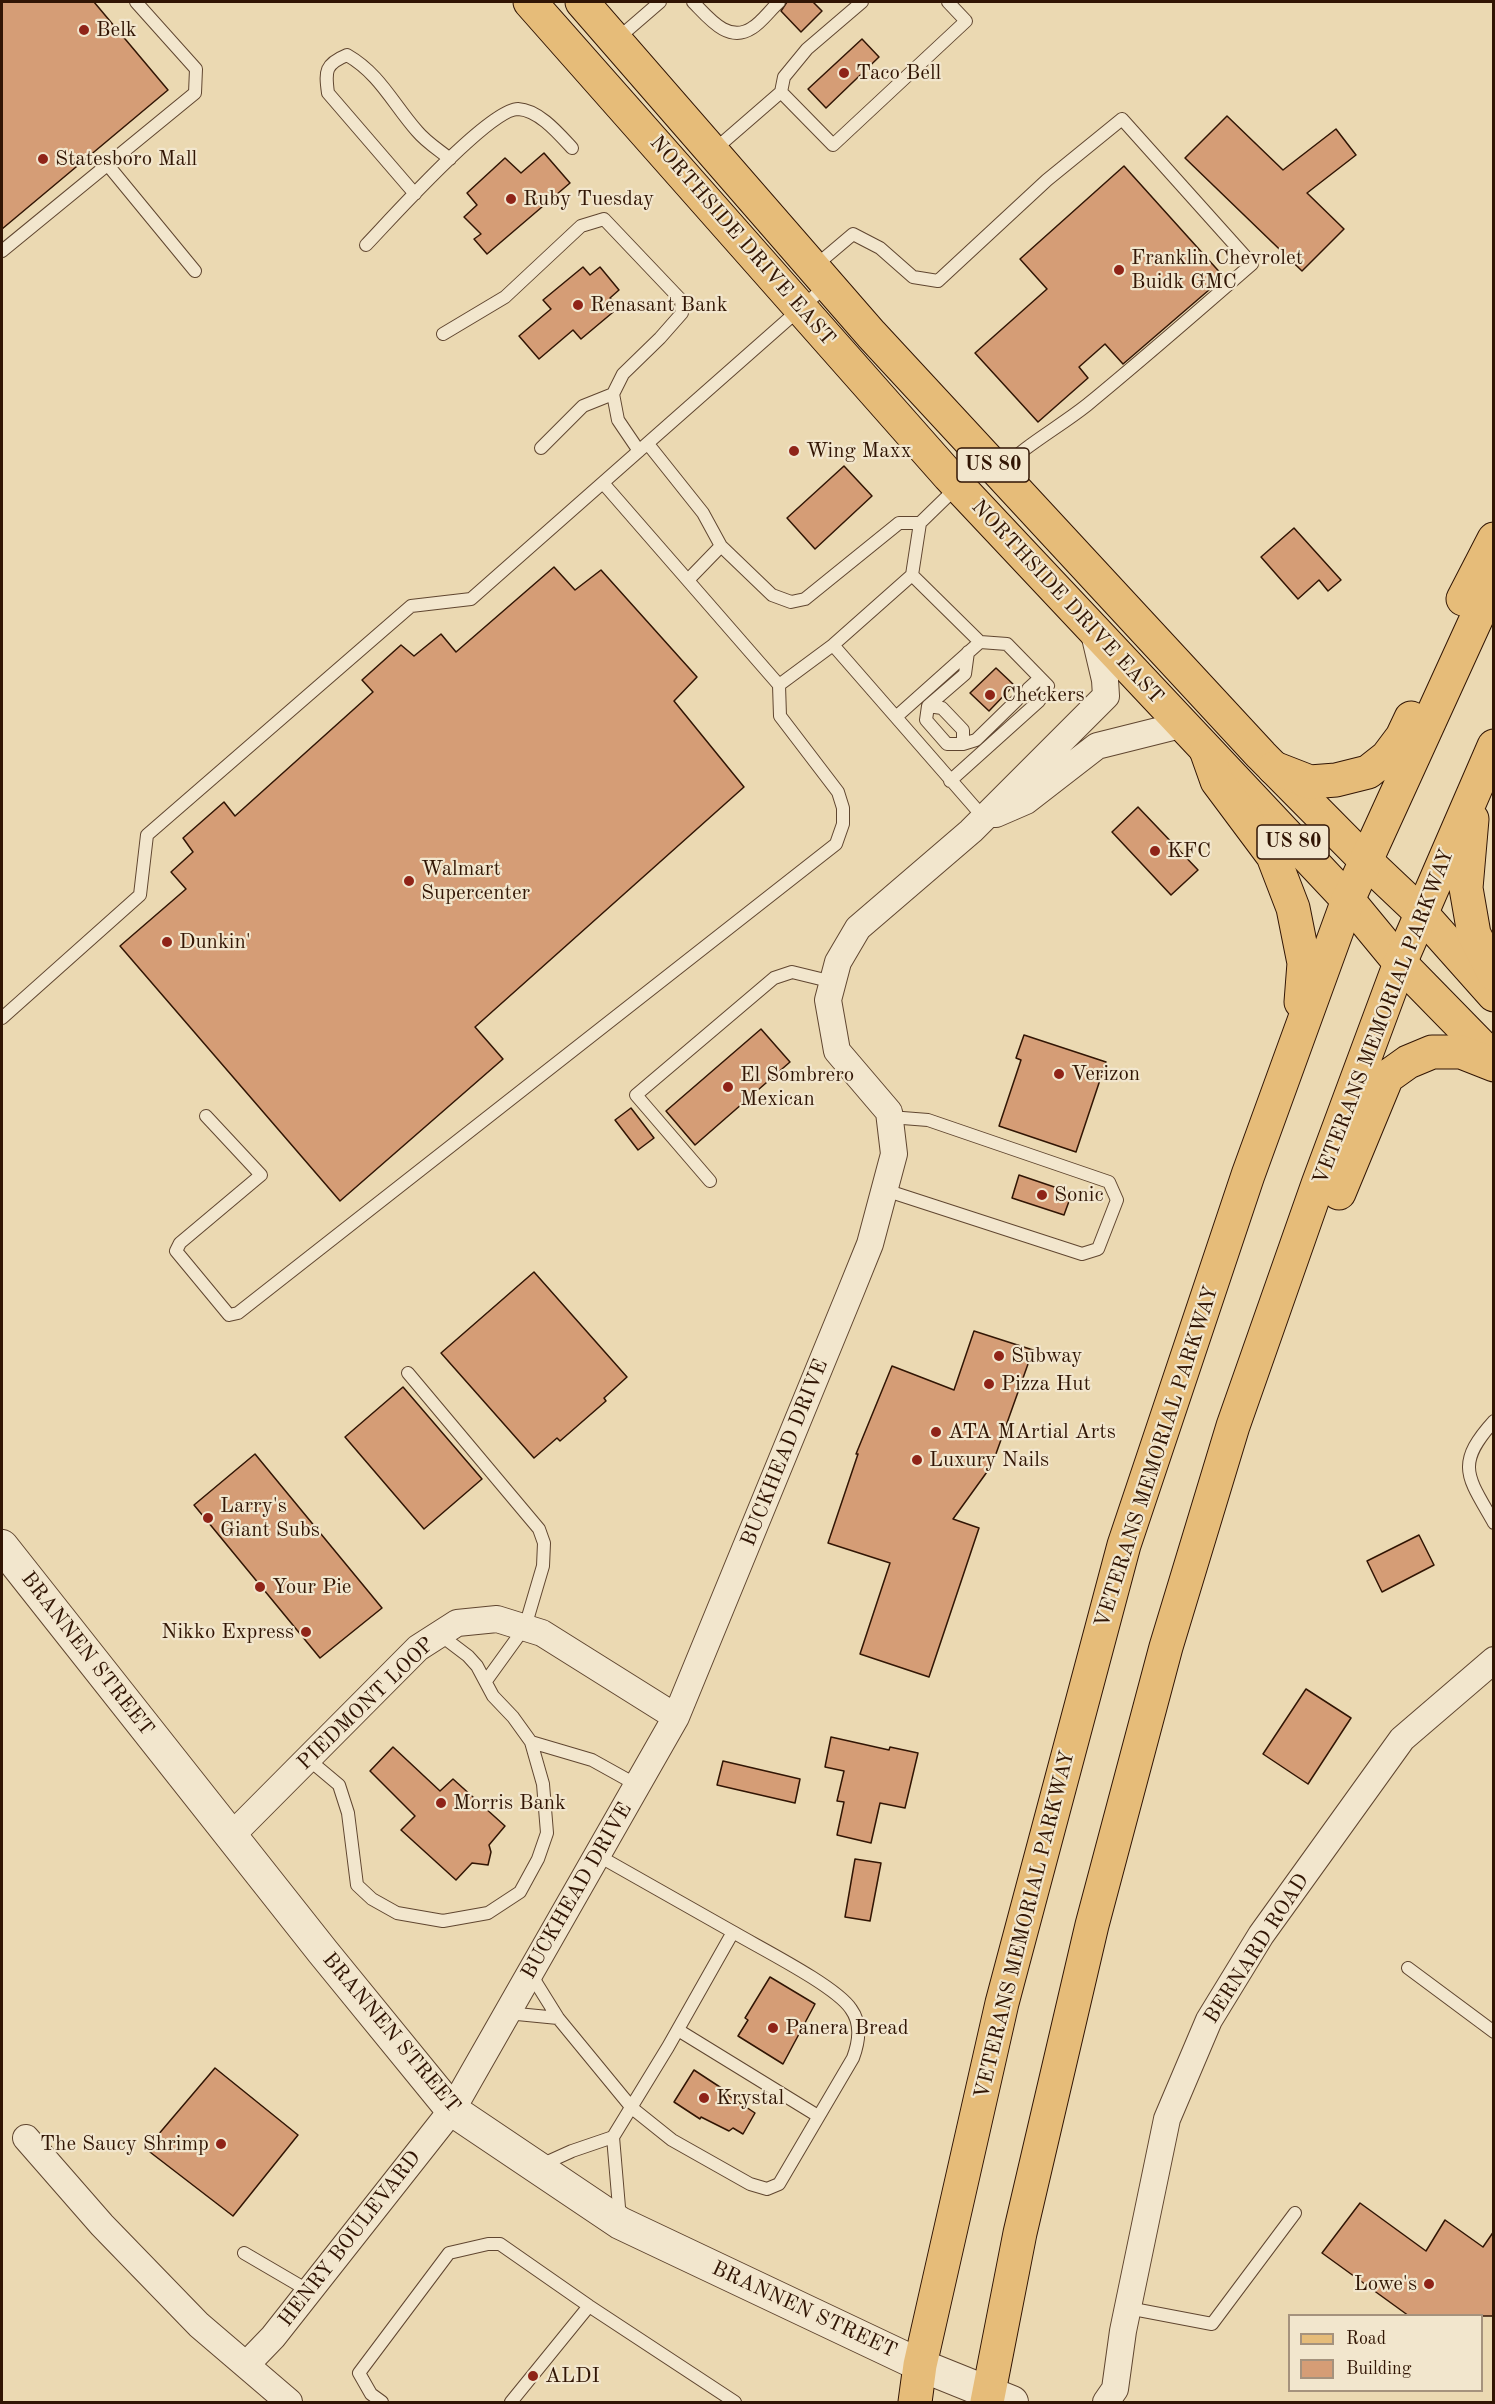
<!DOCTYPE html>
<style>
body{margin:0}
#map{position:relative;width:1495px;height:2404px;overflow:hidden;background:#ebd9b2;font-family:"Old Standard TT",serif}
canvas{display:block}
.frame{position:absolute;inset:0;border:3px solid #311504;pointer-events:none}
.legend{position:absolute;left:1288px;top:2314px;width:195px;height:78px;box-sizing:border-box;background:#f2e6cd;border:2px solid #a5927d;margin:0;padding:8px 10px;list-style:none;font-size:18px;color:#311504}
.legend li{display:flex;align-items:center;gap:12px;height:30px}
.legend b{width:30px;border:2px solid #a5927d}
</style>
<div id="map">
<canvas width="1495" height="2404"></canvas>
<div class="frame"></div>
<ul class="legend">
<li><b style="height:8px;background:#e6bc79"></b>Road</li>
<li><b style="height:16px;background:#d59d76"></b>Building</li>
</ul>
</div>
<script>
const context = document.querySelector('canvas').getContext('2d');
context.lineJoin = 'round';
function fill(path, color) {
  context.fillStyle = color;
  context.fill(path, 'evenodd');
}
function stroke(path, color, width, dash) {
  context.strokeStyle = color;
  context.lineWidth = width;
  context.lineCap = dash ? 'butt' : 'round';
  context.setLineDash(dash || []);
  context.stroke(path);
}
function label(font, color, halo, rows, align = 'center') {
  context.font = font + ' "Old Standard TT",serif';
  context.lineWidth = 4.5;
  context.setLineDash([]);
  context.textBaseline = 'middle';
  context.strokeStyle = halo;
  context.fillStyle = color;
  for (const [text, x, y, turn = 0] of rows) {
    context.save();
    context.translate(x, y);
    context.rotate((+turn || 0) * Math.PI / 180);
    context.textAlign = isNaN(turn) ? turn : align;
    if (halo) context.strokeText(text, 0, 0);
    context.fillText(text, 0, 0);
    context.restore();
  }
}
const building = new Path2D(`
 M2,2H94L168,90L2,229Z
 M787,2H813L822,11L801,32L781,11Z
 M862,39L879,57L826,108L808,89Z
 M1227,116L1283,170L1336,129L1356,155L1307,193L1344,229L1302,271L1185,158Z
 M544,153L570,183L487,254L474,239L481,234L464,217L477,205L467,193L505,158L521,173Z
 M1124,166L1224,277L1123,364L1105,344L1079,367L1088,378L1038,422L975,353L1047,289L1020,259Z
 M583,267L590,275L600,267L619,290L610,298L618,308L581,339L573,330L539,359L519,336L551,309L543,300Z
 M844,466L872,496L815,549L787,518Z
 M1294,528L1341,580L1328,591L1319,580L1298,599L1261,557Z
 M554,567L575,590L601,570L697,677L674,701L744,787L475,1027L503,1059L340,1201L120,946L186,889L171,872L193,852L183,838L224,802L235,816L373,692L362,680L401,645L414,656L441,634L456,652Z
 M996,668L1014,685L989,711L970,693Z
 M1138,807L1198,870L1171,895L1112,832Z
 M761,1029L790,1062L695,1145L666,1111Z
 M1024,1035L1106,1062L1076,1152L999,1126L1021,1060L1016,1058Z
 M631,1108L654,1138L638,1150L615,1120Z
 M1019,1175L1072,1193L1064,1215L1012,1198Z
 M534,1272L627,1377L604,1398L606,1401L560,1441L557,1438L534,1458L441,1353Z
 M974,1331L1033,1350L992,1465L953,1519L979,1528L929,1677L860,1654L890,1563L828,1543L858,1454H856L892,1366L954,1390Z
 M403,1387L482,1479L424,1529L345,1437Z
 M255,1454L382,1608L320,1658L194,1505Z
 M1419,1535L1434,1565L1382,1592L1367,1561Z
 M1306,1689L1351,1718L1308,1784L1263,1754Z
 M831,1737L889,1750L890,1747L918,1753L905,1808L880,1803L871,1843L837,1835L844,1802L837,1801L844,1771L825,1767Z
 M393,1747L440,1791L453,1779L505,1826L489,1845L491,1852L488,1865L472,1863L456,1880L401,1830L415,1816L370,1771Z
 M723,1761L800,1779L795,1803L717,1785Z
 M855,1859L881,1863L870,1921L845,1917Z
 M770,1977L815,2004L783,2064L738,2036L748,2020L745,2018Z
 M215,2068L298,2135L233,2216L146,2149Z
 M694,2070L726,2091L725,2093L755,2113L743,2134L733,2128L729,2131L701,2117L700,2119L674,2102Z
 M1360,2203L1426,2251L1445,2220L1483,2247L1494,2231V2316H1409L1322,2253Z`);
fill(building, '#d59d76');
stroke(building, '#311504', 1.5);
const service = new Path2D(`
 M693,2C708,17 728,44 752,28C762,22 770,10 779,2
 M616,40L660,2
 M781,92L833,145L966,21L948,2
 M713,151L781,92L784,77L807,49L862,2
 M107,164L195,271
 M415,194L328,93C325,71 325,64 347,55C380,74 393,104 417,131C426,142 439,150 450,159
 M366,245C390,220 489,109 518,109C539,110 559,134 572,148
 M2,251L195,93L196,69L136,2
 M814,267L853,234L880,248L913,277L938,281L1047,180L1122,119L1252,264C1197,312 1143,359 1087,405C1058,428 1025,445 999,472
 M443,334L505,297L581,226L604,219L681,300L682,313L660,338L623,374L613,394L618,420L639,451
 M648,444L703,513L721,546L772,595L791,602L805,599L899,523H920L957,487
 M541,448L583,406L613,394
 M912,575L980,642
 M688,580L721,546
 M833,645L984,818
 M968,652L965,674L928,706L926,720L947,744H963L976,740L1017,700
 M779,685L833,645L912,575L920,523
 M1028,689L1040,678
 M928,706L942,708L963,730V744
 M896,717L980,642L1007,644L1048,686L1039,701L950,781
 M2,1018L140,895L147,835L411,606L471,599L827,285
 M206,1116L261,1175L180,1243L176,1251L229,1315L238,1313L836,844L843,824V808L838,792L780,716L779,685L603,483
 M710,1181L636,1095L774,978L792,972L833,982
 M885,1190L1082,1254L1098,1249L1117,1200L1109,1182L928,1120L890,1117
 M408,1373L539,1529L544,1543L543,1566L525,1627L486,1681
 M1494,1421C1454,1465 1468,1477 1494,1523
 M531,1742L592,1760L637,1785
 M308,1759L339,1785L348,1813L357,1885L372,1899L397,1913L443,1921L488,1913L520,1892L538,1859L547,1833L543,1784L531,1742L513,1717L493,1696L477,1666L468,1656L439,1634
 M597,1855L733,1932L668,2047L613,2137
 M1408,1968L1494,2032
 M530,1973L558,2018L632,2108L672,2140L750,2184L767,2189L779,2184L853,2058C859,2042 862,2024 851,2009C836,1986 760,1948 733,1932
 M507,2013L558,2018
 M678,2030L818,2116
 M541,2165L572,2151L613,2137L620,2219
 M244,2253L309,2291
 M1128,2308L1212,2324L1295,2213
 M382,2402L371,2394L359,2373L449,2253L488,2244H500L589,2306L735,2402
 M511,2402L589,2306`);
const minor = new Path2D(`
 M996,814L1026,801L1097,746L1181,725
 M231,1836L418,1648L457,1623L497,1619L542,1633L676,1717
 M26,2138L102,2225L199,2325L289,2402
 M246,2365L273,2337L452,2110L676,1717L851,1291L870,1244L894,1154L889,1112L837,1051L828,1000L838,962L858,928L971,831L1106,696L1105,680L1093,629
 M1106,2402L1115,2389L1123,2331L1167,2119L1209,2020L1261,1935L1402,1739L1494,1660`);
const tertiary = new Path2D(`
 M2,1546L323,1952L452,2110L620,2223L920,2365L1012,2402`);
const primary = new Path2D(`
 M530,2L949,476L1348,900L1400,963L1494,1059
 M582,2L871,334L1261,755L1366,861L1421,913L1494,995`);
const trunk = new Path2D(`
 M1463,599L1494,539
 M1206,750L1217,781L1273,856L1293,908L1304,963L1301,1002
 M1274,768L1310,782L1336,780L1368,772L1387,757L1402,737L1411,718
 M1472,819L1466,888L1474,934L1494,974
 M1339,1193L1387,1077L1408,1062L1432,1052H1461L1494,1065
 M915,2402L920,2365L1002,2003L1124,1545L1248,1175L1348,900L1494,580
 M987,2402L1020,2233L1092,1925L1166,1647L1233,1426L1318,1184L1400,963L1494,746`);
stroke(service, '#604630', 14);
stroke(minor, '#604630', 28);
stroke(tertiary, '#604630', 34);
stroke(primary, '#311504', 35);
stroke(trunk, '#311504', 35);
stroke(service, '#f2e6cd', 12);
stroke(minor, '#f2e6cd', 26);
stroke(tertiary, '#f2e6cd', 32);
stroke(primary, '#e6bc79', 33);
stroke(trunk, '#e6bc79', 33);
for (const [x, y, r, color] of [
 [84,30,6,"#8f2418"],
 [844,73,6,"#8f2418"],
 [43,159,6,"#8f2418"],
 [511,199,6,"#8f2418"],
 [1119,270,6,"#8f2418"],
 [578,305,6,"#8f2418"],
 [794,451,6,"#8f2418"],
 [990,695,6,"#8f2418"],
 [1155,851,6,"#8f2418"],
 [409,881,6,"#8f2418"],
 [167,942,6,"#8f2418"],
 [1059,1074,6,"#8f2418"],
 [728,1087,6,"#8f2418"],
 [1042,1195,6,"#8f2418"],
 [999,1356,6,"#8f2418"],
 [989,1384,6,"#8f2418"],
 [936,1432,6,"#8f2418"],
 [917,1460,6,"#8f2418"],
 [208,1518,6,"#8f2418"],
 [260,1587,6,"#8f2418"],
 [306,1632,6,"#8f2418"],
 [441,1803,6,"#8f2418"],
 [773,2028,6,"#8f2418"],
 [704,2098,6,"#8f2418"],
 [221,2144,6,"#8f2418"],
 [1429,2284,6,"#8f2418"],
 [533,2376,6,"#8f2418"]
]) {
  const dot = new Path2D();
  dot.arc(x, y, r, 0, 2 * Math.PI);
  context.fillStyle = color;
  context.fill(dot);
  stroke(dot, '#f2e6cd', 2);
}
for (const [x, y, w] of [
 [993,465,72],
 [1293,842,72]
]) {
  const box = new Path2D();
  box.roundRect(x - w / 2, y - 17, w, 34, 4.5);
  context.fillStyle = '#f2e6cd';
  context.fill(box);
  stroke(box, '#311504', 1.5);
}
label('bold 20px', '#311504', null, [
 ["US 80",993,465],
 ["US 80",1293,842]
]);
label('21px', '#311504', '#f2e6cd', [
 ["Belk",96,30],
 ["Taco Bell",856,73],
 ["Statesboro Mall",55,159],
 ["Ruby Tuesday",523,199],
 ["Franklin Chevrolet",1131,258],
 ["Buidk GMC",1131,282],
 ["Renasant Bank",590,305],
 ["Wing Maxx",806,451],
 ["Checkers",1002,695],
 ["KFC",1167,851],
 ["Walmart",421,869],
 ["Supercenter",421,893],
 ["Dunkin'",179,942],
 ["Verizon",1071,1074],
 ["El Sombrero",740,1075],
 ["Mexican",740,1099],
 ["Sonic",1054,1195],
 ["Subway",1011,1356],
 ["Pizza Hut",1001,1384],
 ["ATA MArtial Arts",948,1432],
 ["Luxury Nails",929,1460],
 ["Larry's",220,1506],
 ["Giant Subs",220,1530],
 ["Your Pie",272,1587],
 ["Nikko Express",294,1632,"right"],
 ["Morris Bank",453,1803],
 ["Panera Bread",785,2028],
 ["Krystal",716,2098],
 ["The Saucy Shrimp",209,2144,"right"],
 ["Lowe's",1417,2284,"right"],
 ["ALDI",545,2376]
], 'left');
label('21px', '#311504', '#f2e6cd', [
 ["NORTHSIDE DRIVE EAST",742,241,49],
 ["NORTHSIDE DRIVE EAST",1067,602,47],
 ["VETERANS MEMORIAL PARKWAY",1384,1017,-69],
 ["BUCKHEAD DRIVE",785,1453,-68],
 ["VETERANS MEMORIAL PARKWAY",1157,1457,-72],
 ["BRANNEN STREET",87,1654,52],
 ["PIEDMONT LOOP",366,1704,-44],
 ["BUCKHEAD DRIVE",577,1891,-60],
 ["VETERANS MEMORIAL PARKWAY",1025,1925,-76],
 ["BERNARD ROAD",1257,1949,-57],
 ["BRANNEN STREET",391,2033,50],
 ["HENRY BOULEVARD",350,2239,-52],
 ["BRANNEN STREET",804,2310,25]
]);
</script>
